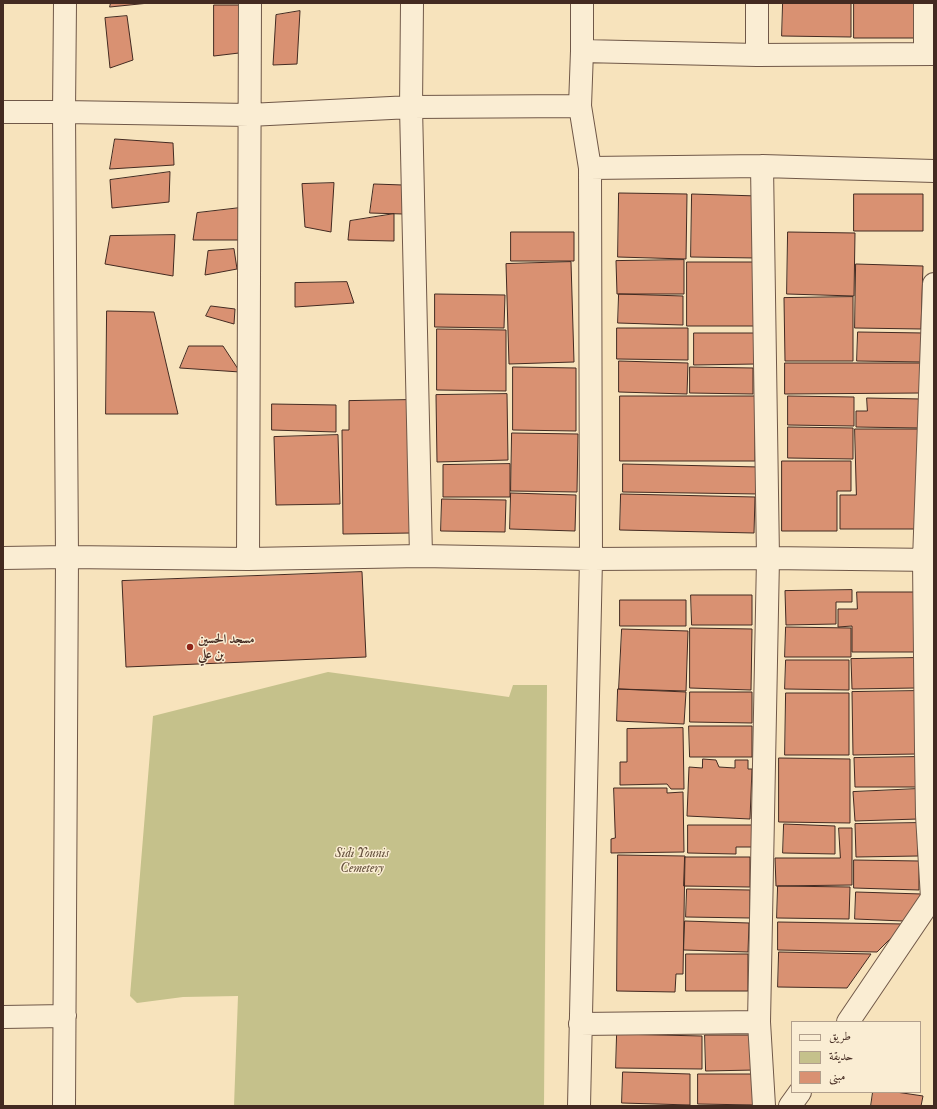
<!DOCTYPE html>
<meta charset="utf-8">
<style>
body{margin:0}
#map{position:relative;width:937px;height:1109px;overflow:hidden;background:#f7e3bc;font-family:"IM FELL Double Pica",Amiri,serif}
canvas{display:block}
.frame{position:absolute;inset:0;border:4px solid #432a21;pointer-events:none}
.legend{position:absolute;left:791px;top:1021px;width:130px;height:72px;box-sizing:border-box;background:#faedd3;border:1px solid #b19f8c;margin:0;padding:5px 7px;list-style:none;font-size:12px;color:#432a21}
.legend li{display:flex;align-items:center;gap:8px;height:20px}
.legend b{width:20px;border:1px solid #b19f8c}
</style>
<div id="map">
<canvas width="937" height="1109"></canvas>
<div class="frame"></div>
<ul class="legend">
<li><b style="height:5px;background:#faedd3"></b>طريق</li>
<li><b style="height:11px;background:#c5c18b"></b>حديقة</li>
<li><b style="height:11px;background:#d99172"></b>مبنى</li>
</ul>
</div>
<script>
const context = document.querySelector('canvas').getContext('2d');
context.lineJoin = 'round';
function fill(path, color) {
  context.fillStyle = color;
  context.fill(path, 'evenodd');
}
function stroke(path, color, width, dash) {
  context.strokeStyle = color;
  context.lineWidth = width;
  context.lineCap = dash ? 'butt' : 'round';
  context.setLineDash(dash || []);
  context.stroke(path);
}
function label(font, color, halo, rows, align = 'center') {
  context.font = font + ' "IM FELL Double Pica",Amiri,serif';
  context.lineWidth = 3;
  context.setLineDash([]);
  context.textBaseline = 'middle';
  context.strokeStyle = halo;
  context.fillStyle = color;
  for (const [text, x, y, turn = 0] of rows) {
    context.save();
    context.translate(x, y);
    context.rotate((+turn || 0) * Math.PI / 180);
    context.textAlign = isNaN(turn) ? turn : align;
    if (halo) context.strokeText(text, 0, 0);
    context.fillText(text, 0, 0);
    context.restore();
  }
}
fill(new Path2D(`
 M328,672L509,697L513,685H547L544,1106H234L238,996L183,997L137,1003L130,996L153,716Z`), '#c5c18b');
const building = new Path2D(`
 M111,3H149L110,7Z
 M783,3H851V37L782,36Z
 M854,3H918V38H854Z
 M214,5H241L239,53L214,56Z
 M300,11L297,64L273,65L276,15Z
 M127,16L133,60L110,68L105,18Z
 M115,139L173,143L174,165L110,169Z
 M170,172L169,202L112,208L110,180Z
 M334,183L331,232L305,227L302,184Z
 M374,184L403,185V214L370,213Z
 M619,193L687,194L686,259L618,257Z
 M692,194L758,196L756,258L691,257Z
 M854,194H923V231H854Z
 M240,208V240H193L197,213Z
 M394,214V241L348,240L350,221Z
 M511,232H574V261H511Z
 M788,232L855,233L854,296L787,294Z
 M175,235L173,276L105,264L110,236Z
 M234,249L237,269L205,275L208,251Z
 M684,260V294H617L616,261Z
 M571,262L574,362L509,364L506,264Z
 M687,262H755L756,326H687Z
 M856,264L923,266L921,329L855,328Z
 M347,282L354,303L295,307V283Z
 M435,294L505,295L504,328L435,327Z
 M619,294L683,296V325L618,323Z
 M853,297V361H785L784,298Z
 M211,306L235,309L234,324L206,316Z
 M107,311L154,312L178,414H106Z
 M617,328H688V360L617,359Z
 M437,329L506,330V391L437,390Z
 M858,332L924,333L923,362L857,361Z
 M694,333H756V364L694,365Z
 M189,346H223L240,372L180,368Z
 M619,361L688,363L687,394L619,392Z
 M785,363H921V393L785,394Z
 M513,367L576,368V431L513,430Z
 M690,367L753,368V394L690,393Z
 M507,394L508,460L437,462L436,395Z
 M620,396H755V461H620Z
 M788,396L854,397V426L788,425Z
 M867,398L921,399L920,428L856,427V411H867Z
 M410,400L411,533L343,534L342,430H349V401Z
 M272,404L336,405V432L272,430Z
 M788,427L853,428V459L788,458Z
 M855,429H922V529H840V495H856Z
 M512,433L578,434L577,492L511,491Z
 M338,435L340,504L276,505L274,437Z
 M782,461H851V491H837V531H782Z
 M510,464V497H443V465Z
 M623,464L760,467L759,494L623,492Z
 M511,493L576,495L575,531L510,529Z
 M621,494L755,497L754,533L620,530Z
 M442,499L506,500L505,532L441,531Z
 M362,572L366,657L126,667L122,581Z
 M852,590V602H836V624L786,625L785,591Z
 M857,592H915V652H852V626L838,627V609H857Z
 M691,595H752V625H692Z
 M620,600H686V626H620Z
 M786,627L851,628V657H785Z
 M690,628L752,629L751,690L690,688Z
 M622,629L688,631L686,691L619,689Z
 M914,658L915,688L852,689L851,659Z
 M786,660H849V690L785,689Z
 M618,689L686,692L684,724L617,721Z
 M916,691L917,754L853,755L852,692Z
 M690,692H752V723L690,722Z
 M786,693H849V755H785Z
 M689,726H752V757H690Z
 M683,728L684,789H671L667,784L620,785V762H627V729Z
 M916,757V787H855L854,758Z
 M779,758L850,759V823L779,822Z
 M703,759L716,760L719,767L735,768V760H748V769H752L750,819L687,816L689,767L702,768Z
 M614,788H667V793L683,792L684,852L611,853V839L615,838Z
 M917,789L918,819L855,821L853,792Z
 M917,823L918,856L856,857L855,824Z
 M784,824L835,826V854L783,853Z
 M688,825H752V847H736V854L688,853Z
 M839,828H852V885L776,886L775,858H840Z
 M618,855L685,856L683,974H676L675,992L617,991Z
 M685,857H750V887L684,886Z
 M854,860L919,861V890L854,888Z
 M778,886L850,887L849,919L777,918Z
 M687,889L750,890V918L686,917Z
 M856,892L922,894L903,921L855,919Z
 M685,921L749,923L748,952L684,950Z
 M778,922L905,924L877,952L778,950Z
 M779,952L871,954L847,988L778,987Z
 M686,954H748V991H686Z
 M617,1034L702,1036V1069L616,1068Z
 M705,1035H754L755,1070L706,1071Z
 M623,1072L690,1074V1105L622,1103Z
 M698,1074H755V1105L698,1104Z
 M873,1092H896L923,1096L921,1106H871Z`);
fill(building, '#d99172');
stroke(building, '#432a21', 1);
const minor = new Path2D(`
 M412,3L411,107L421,556
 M925,3V54
 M582,51L757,55L934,54
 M757,55V3
 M3,112H64L249,115L411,107L580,106
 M762,166L768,558L759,1022L764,1106
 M590,168L762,166L934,171
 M3,558L67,557L248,559L421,556L591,559L768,558L934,560
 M248,559L250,3
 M932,898L927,815L926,750L924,560L934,284
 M3,1017L65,1016
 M848,1022L934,895
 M580,1024L759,1022
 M64,1106L67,557L64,112L65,3
 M579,1106L591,559L590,168L580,106L582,51V3
 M790,1106L800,1092`);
stroke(minor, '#705848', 24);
stroke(minor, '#faedd3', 22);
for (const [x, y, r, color] of [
 [190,647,4,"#8f2418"]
]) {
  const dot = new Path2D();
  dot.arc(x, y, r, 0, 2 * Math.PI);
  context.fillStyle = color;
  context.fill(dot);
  stroke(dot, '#faedd3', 1.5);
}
label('bold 13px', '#432a21', '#faedd3', [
 ["مسجد الحسين",198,640],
 ["بن علي",198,655]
], 'left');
label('italic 13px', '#64503c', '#faedd3', [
 ["Sidi Younis",362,854],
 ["Cemetery",362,869]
]);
</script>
